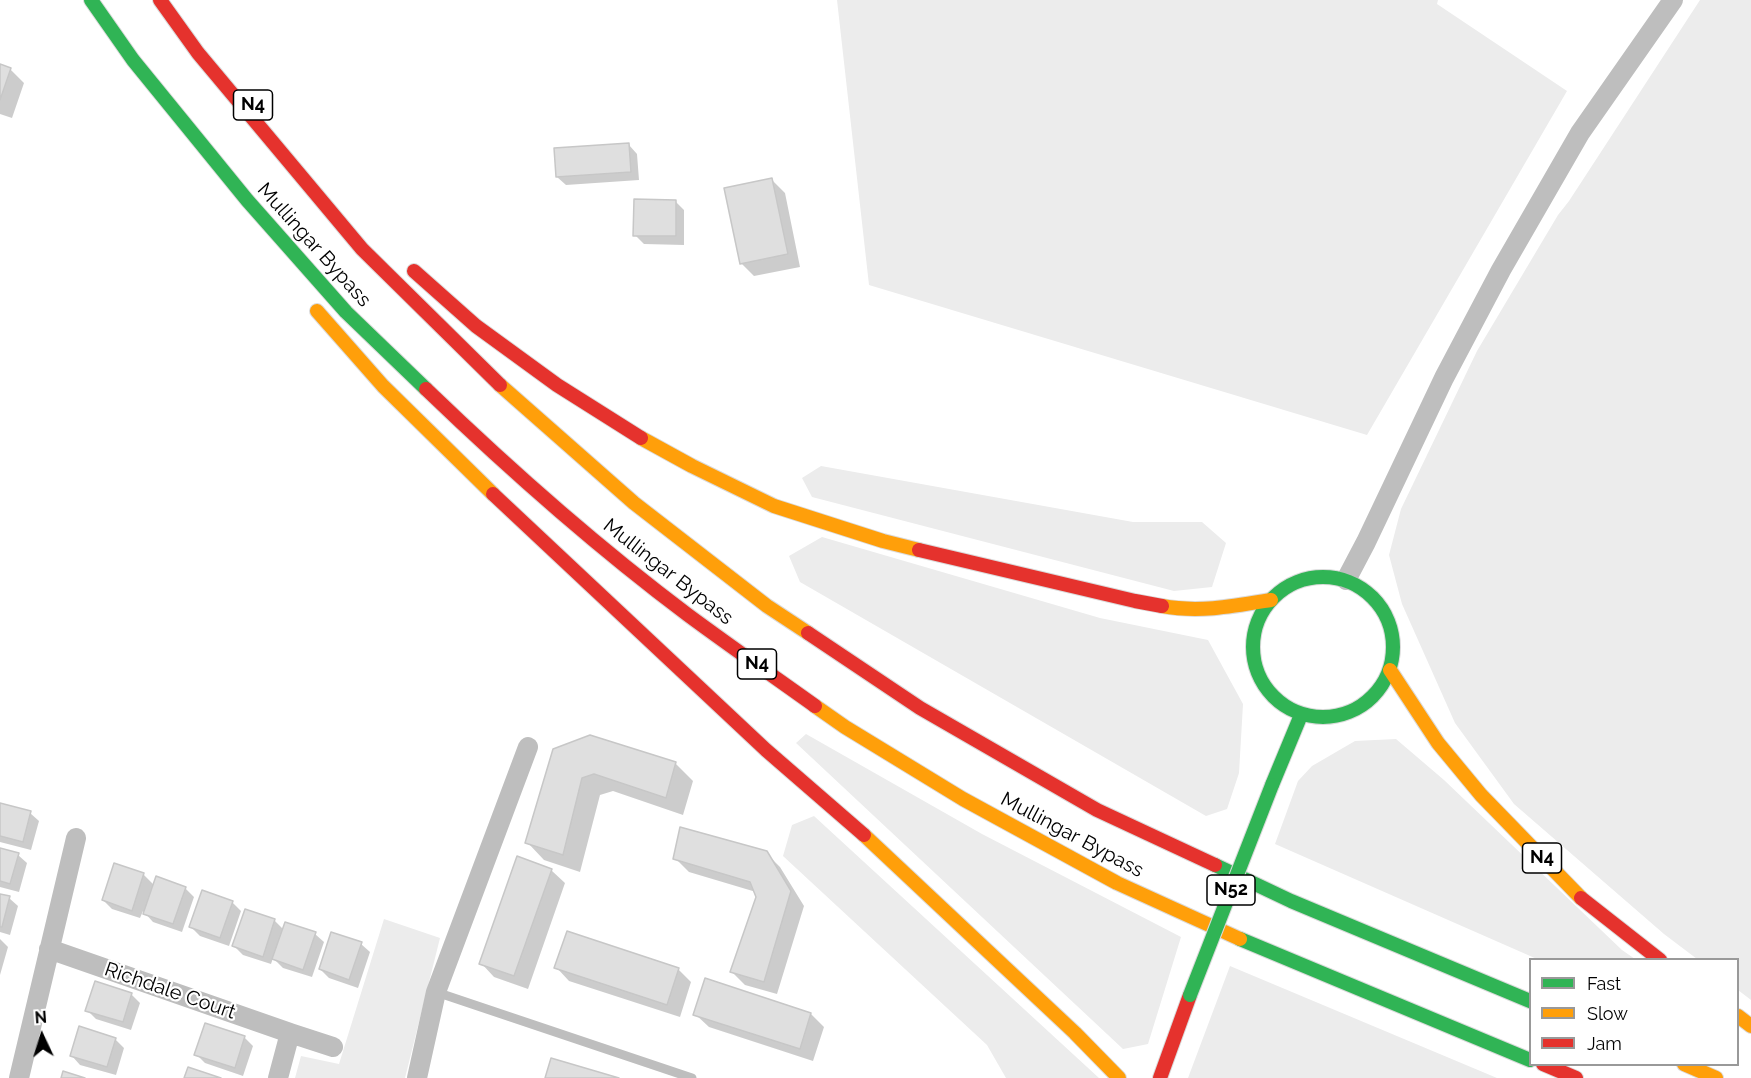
<!DOCTYPE html>
<style>
body{margin:0}
#map{position:relative;width:1751px;height:1078px;overflow:hidden;background:#fff;font-family:Raleway,sans-serif}
canvas{display:block}
.legend{position:absolute;left:1529px;top:958px;width:210px;height:108px;box-sizing:border-box;background:#fff;border:2px solid #999;margin:0;padding:8px 10px;list-style:none;font-size:18px;color:#000}
.legend li{display:flex;align-items:center;gap:12px;height:30px}
.legend b{width:30px;border:2px solid #999}
.north{position:absolute;left:12px;top:1006px;width:60px;height:60px;-webkit-text-stroke:4px #fff;paint-order:stroke;rotate:356deg;font-size:16px;font-weight:700;line-height:24px;text-align:center;color:#000}
.north::after{content:'';display:block;margin:auto;width:21px;height:27px;background:#000;clip-path:polygon(50% 0,100% 100%,50% 72%,0 100%)}
</style>
<div id="map">
<canvas width="1751" height="1078"></canvas>
<ul class="legend">
<li><b style="height:8px;background:#30b455"></b>Fast</li>
<li><b style="height:8px;background:#ff9f0a"></b>Slow</li>
<li><b style="height:8px;background:#e5322d"></b>Jam</li>
</ul>
<div class="north">N</div>
</div>
<script>
const context = document.querySelector('canvas').getContext('2d');
context.lineJoin = 'round';
function fill(path, color) {
  context.fillStyle = color;
  context.fill(path, 'evenodd');
}
function stroke(path, color, width, dash) {
  context.strokeStyle = color;
  context.lineWidth = width;
  context.lineCap = dash ? 'butt' : 'round';
  context.setLineDash(dash || []);
  context.stroke(path);
}
function label(font, color, halo, rows, align = 'center') {
  context.font = font + ' Raleway,sans-serif';
  context.lineWidth = 4.5;
  context.setLineDash([]);
  context.textBaseline = 'middle';
  context.strokeStyle = halo;
  context.fillStyle = color;
  for (const [text, x, y, turn = 0] of rows) {
    context.save();
    context.translate(x, y);
    context.rotate((+turn || 0) * Math.PI / 180);
    context.textAlign = isNaN(turn) ? turn : align;
    if (halo) context.strokeText(text, 0, 0);
    context.fillText(text, 0, 0);
    context.restore();
  }
}
fill(new Path2D(`
 M837,0H1438L1437,4L1567,91L1367,435L869,285Z
 M1700,0H1751V1000L1738,990V960L1697,959L1664,934L1514,804L1455,723L1402,604L1389,555L1401,509L1477,351L1558,215L1569,201Z
 M821,466L1133,522H1202L1226,543L1212,587L1174,591L812,497L802,478Z
 M822,537L1100,618L1208,640L1243,704L1239,773L1227,809L1206,816L800,582L789,556Z
 M806,734L982,834L1181,937L1148,1044L1123,1049L796,743Z
 M1396,739L1444,780L1622,950L1635,959H1537L1275,844L1298,781L1312,766L1355,741Z
 M814,816L1099,1078H1006L987,1045L783,856L792,825Z
 M384,919L440,938L405,1078H295L301,1056L339,1064Z
 M1230,966L1497,1078H1188Z`), '#ececec');
fill(new Path2D(`
 M0,66L10,69L24,83L12,118L0,114Z
 M629,145L637,154L639,180L566,185L557,177Z
 M772,180L785,193L800,267L754,276L741,263Z
 M675,201L684,210V245L644,244L635,235Z
 M554,750L675,763L693,781L683,815L613,791L600,795L580,872L544,860L527,842Z
 M0,805L30,813L39,821L31,850L0,842Z
 M0,850L18,855L27,863L19,892L0,887Z
 M766,853L780,867L804,906L777,994L745,985L732,972L758,897L756,892L689,872L675,858Z
 M115,865L144,875L154,885L185,888L194,897L182,932L153,922L143,911L140,918L112,909L103,900Z
 M551,870L565,883L528,989L494,977L481,963Z
 M0,895L9,898L18,906L10,935L0,932Z
 M232,902L241,911L229,946L200,936L191,927Z
 M275,921L284,930L315,934L324,942L312,977L283,968L273,958L271,964L243,955L234,946Z
 M0,939L8,947L0,975Z
 M361,944L370,952L358,988L329,978L320,969Z
 M556,967L678,969L691,982L680,1017L569,981Z
 M131,994L140,1003L131,1030L96,1019L87,1010Z
 M695,1014H811L824,1027L813,1061L709,1027Z
 M244,1037L253,1046L243,1076L205,1063L196,1054Z
 M115,1039L124,1048L116,1075L80,1065L72,1056Z`), '#0003');
const building = new Path2D(`
 M0,64L11,68L0,100Z
 M629,143L631,172L556,177L554,148Z
 M772,178L788,254L740,264L724,188Z
 M634,199L676,200V236H633Z
 M590,735L676,762L666,798L594,774L582,778L563,855L525,843L553,749Z
 M0,803L31,811L23,842L0,836Z
 M680,827L767,851L791,891L764,982L730,972L756,897L750,882L673,859Z
 M0,848L19,853L10,884L0,881Z
 M517,856L552,869L514,976L479,964Z
 M114,863L144,873L132,911L102,900Z
 M156,876L186,887L173,924L143,914Z
 M202,890L233,901L220,938L189,927Z
 M0,894L10,896L2,927H0Z
 M245,909L275,919L263,957L232,946Z
 M285,922L316,932L303,970L272,959Z
 M567,931L679,968L667,1005L554,968Z
 M331,932L362,942L349,980L319,969Z
 M705,978L811,1013L800,1049L693,1015Z
 M95,981L132,993L123,1022L85,1011Z
 M205,1023L245,1036L235,1068L194,1055Z
 M79,1026L116,1038L107,1067L70,1056Z
 M551,1058L619,1078H545Z
 M188,1067L221,1078H184Z
 M63,1071L85,1078H61Z`);
fill(building, '#dfdfdf');
stroke(building, '#c7c7c7', 1.5);
const fast = new Path2D(`
 M91,0L133,60L247,200L346,312L426,389
 M1253 647a70 70 0 1 1 140 0a70 70 0 1 1-140 0Z
 M1272,785L1301,715
 M1215,865L1291,901L1530,1001
 M1240,939L1530,1060`);
const slow = new Path2D(`
 M317,311L383,386L493,494
 M500,385L634,503L767,606L808,633
 M641,438L692,466L774,506L883,541L919,550
 M1162,606C1199,613 1235,606 1271,600
 M1390,670L1438,743L1481,795L1581,898
 M815,706L845,727L963,799L1117,883L1240,939
 M864,835L1075,1033L1119,1078
 M1738,1016L1751,1026
 M1684,1064L1716,1078`);
const jam = new Path2D(`
 M160,0L198,53L362,249L500,385
 M414,271L476,326L557,385L641,438
 M426,389C509,469 596,546 688,615C730,646 773,676 815,706
 M493,494L766,750L864,835
 M919,550L1135,601L1162,606
 M808,633L920,708L1097,810L1215,865
 M1581,898L1660,960
 M1543,1064L1576,1078
 M1160,1078L1190,995`);
stroke(fast, '#dbdbdb', 16);
stroke(slow, '#dbdbdb', 16);
stroke(jam, '#dbdbdb', 16);
stroke(new Path2D(`
 M436,992L692,1078`), '#bebebe', 9);
stroke(new Path2D(`
 M1346,580L1366,542L1444,378L1501,270L1580,133L1673,0
 M49,949L290,1033L278,1078
 M290,1033L333,1047
 M19,1078L76,838
 M417,1078L436,992L528,747`), '#bebebe', 20);
stroke(fast, '#30b455', 14);
stroke(slow, '#ff9f0a', 14);
stroke(jam, '#e5322d', 14);
const fastBridge = new Path2D(`
 M1190,995L1272,785`);
stroke(fastBridge, '#dbdbdb', 16, []);
stroke(fastBridge, '#30b455', 14);
for (const [x, y, w] of [
 [253,105,39],
 [757,664,39],
 [1542,858,39],
 [1231,890,48]
]) {
  const box = new Path2D();
  box.roundRect(x - w / 2, y - 15, w, 30, 4.5);
  context.fillStyle = '#fff';
  context.fill(box);
  stroke(box, '#000', 1.5);
}
label('bold 18px', '#000', null, [
 ["N4",253,105],
 ["N4",757,664],
 ["N4",1542,858],
 ["N52",1231,890]
]);
label('20px', '#000', '#fff', [
 ["Mullingar Bypass",314,245,48],
 ["Mullingar Bypass",668,572,38],
 ["Mullingar Bypass",1072,835,28],
 ["Richdale Court",170,991,19]
]);
</script>
